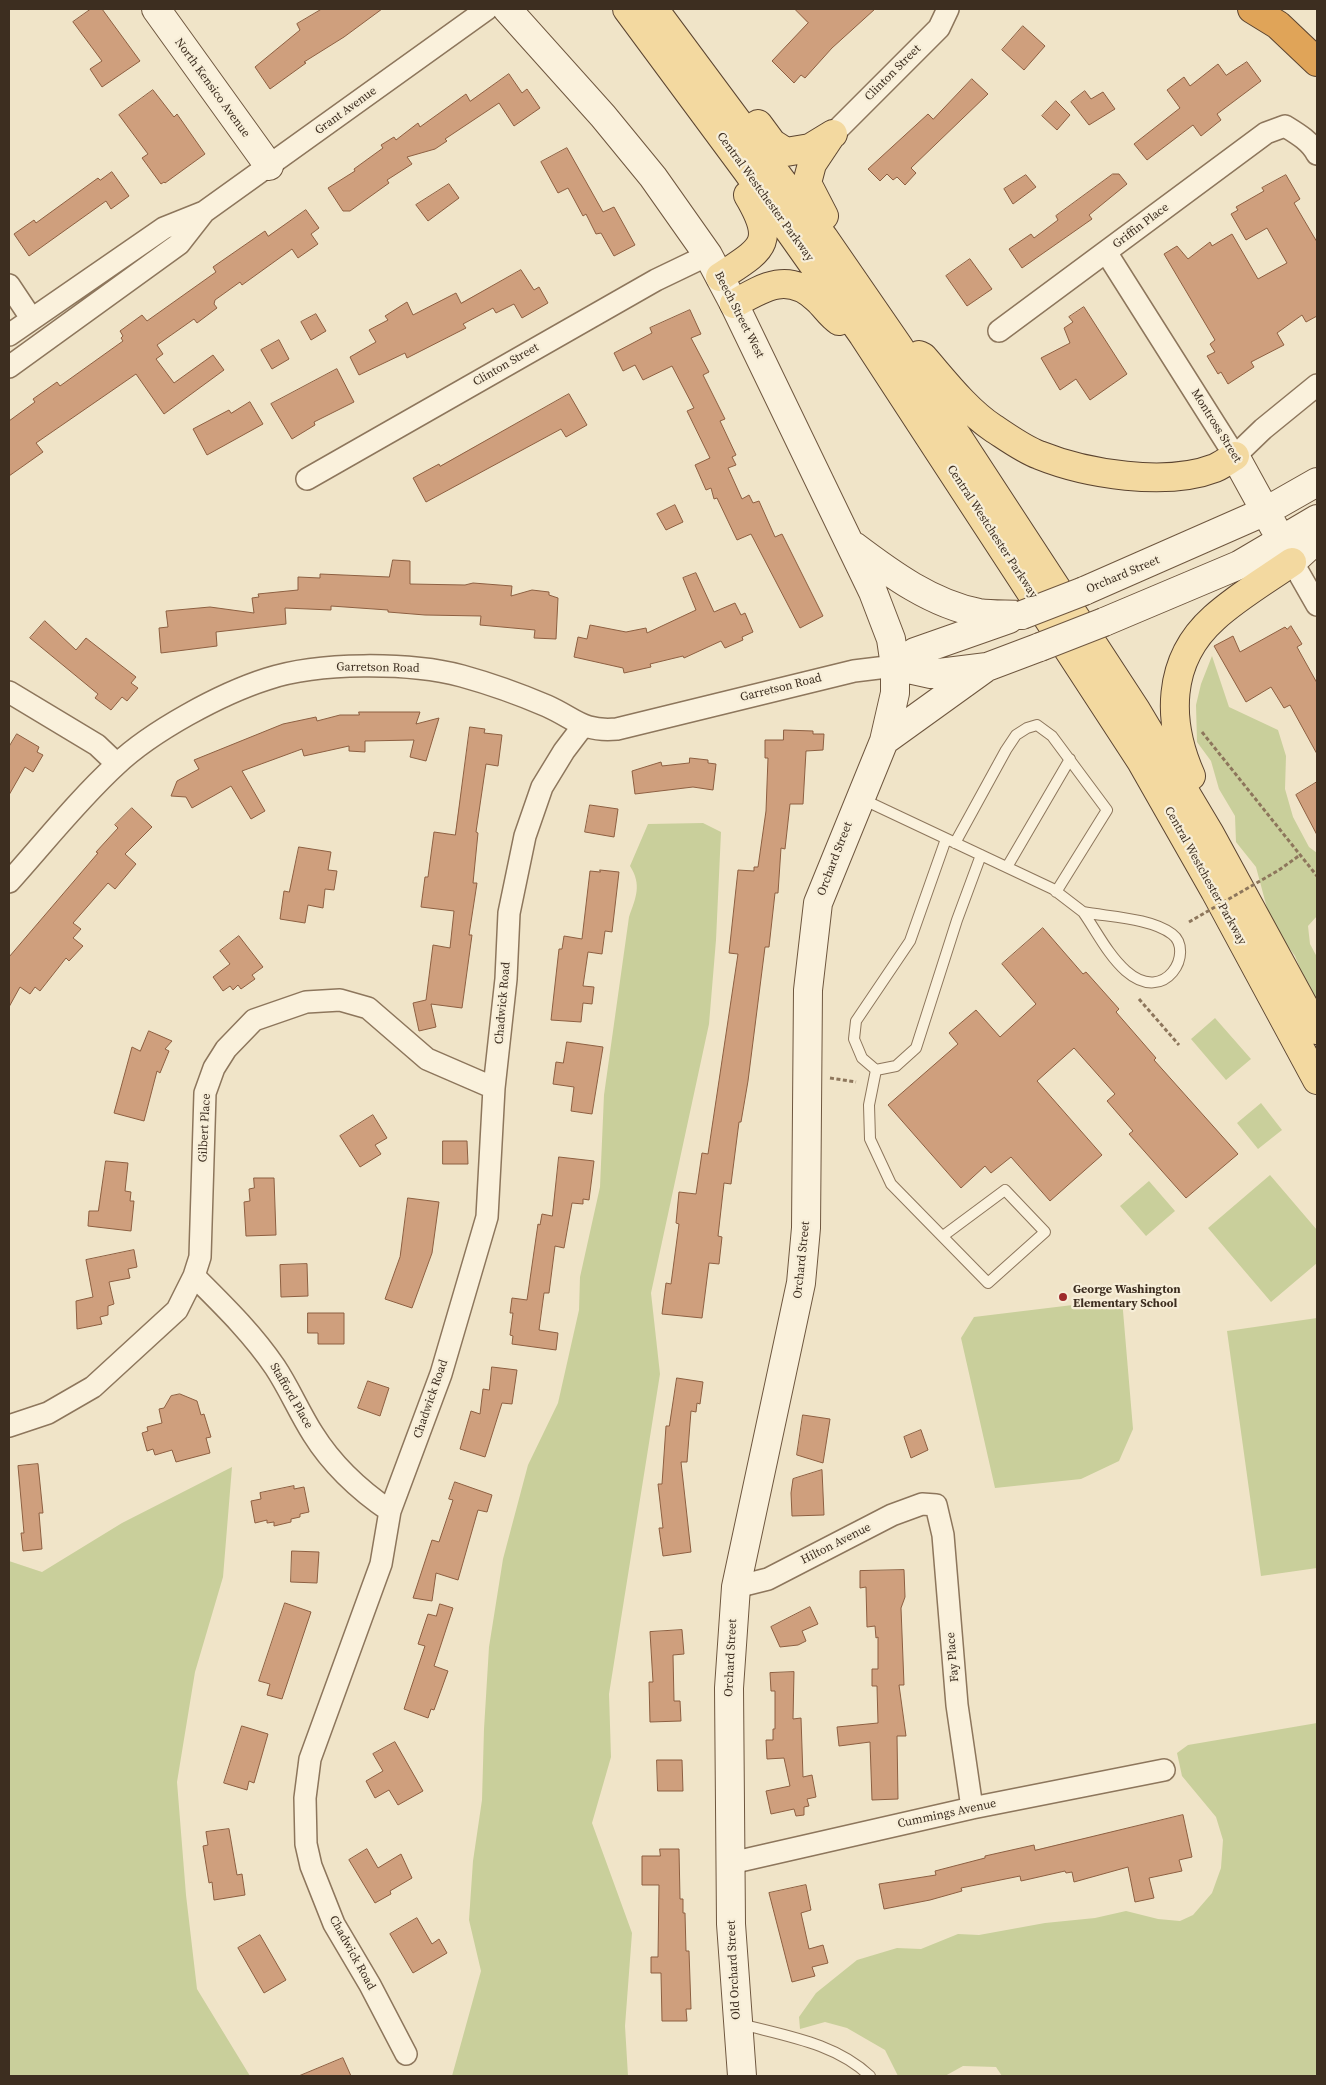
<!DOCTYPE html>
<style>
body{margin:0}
#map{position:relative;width:1326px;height:2085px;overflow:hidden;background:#f0e4c8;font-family:"Source Serif 4",serif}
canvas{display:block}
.frame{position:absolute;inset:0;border:10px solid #3d2e20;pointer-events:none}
</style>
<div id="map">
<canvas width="1326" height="2085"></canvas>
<div class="frame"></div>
</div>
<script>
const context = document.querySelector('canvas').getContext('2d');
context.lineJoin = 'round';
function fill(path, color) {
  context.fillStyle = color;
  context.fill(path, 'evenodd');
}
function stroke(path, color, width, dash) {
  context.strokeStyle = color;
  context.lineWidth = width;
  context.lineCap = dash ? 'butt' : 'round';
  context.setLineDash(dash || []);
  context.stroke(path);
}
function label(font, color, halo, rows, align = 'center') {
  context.font = font + ' "Source Serif 4",serif';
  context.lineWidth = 4.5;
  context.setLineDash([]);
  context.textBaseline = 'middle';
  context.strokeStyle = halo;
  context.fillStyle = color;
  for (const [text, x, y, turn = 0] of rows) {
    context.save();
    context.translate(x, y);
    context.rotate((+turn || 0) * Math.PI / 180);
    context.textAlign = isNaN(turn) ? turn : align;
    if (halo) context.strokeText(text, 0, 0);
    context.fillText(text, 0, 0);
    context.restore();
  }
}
fill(new Path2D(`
 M1212,656L1229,707L1278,730L1286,756L1285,789L1293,817L1309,847L1317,853V916L1308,926L1310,944L1317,957V1009L1295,956L1271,923L1256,867L1236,842L1235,816L1219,789L1211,761L1197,742L1196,705L1201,684Z
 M703,823L721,832L716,940L709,1024L651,1293L660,1374L609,1694L611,1757L592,1823L632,1933L625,2026L628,2076H452L481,1971L469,1920L473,1861L482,1800L484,1729L489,1647L503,1559L528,1465L558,1403L579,1310L580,1277L600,1187L604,1095L629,917C636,897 642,885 630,866L648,824Z
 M1215,1018L1251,1059L1226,1080L1191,1039Z
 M1261,1103L1282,1130L1258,1149L1237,1123Z
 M1270,1175L1317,1230V1263L1271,1302L1208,1228Z
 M1149,1181L1175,1211L1146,1236L1120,1206Z
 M1122,1299L1133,1429L1119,1461L1081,1479L995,1488L961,1338L974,1317Z
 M1317,1318V1568L1261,1576L1227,1331Z
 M232,1467L223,1577L195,1672L177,1782L186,1895L197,1989L250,2076H9V1561L42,1572L122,1523Z
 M1317,1723V2076H1002L996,2067L963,2066L945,2076H898L885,2050L847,2028L825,2022L800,2029L799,2017L816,1993L857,1960L897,1948L921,1949L958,1934L979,1935L1045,1923L1095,1918L1126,1911L1158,1919L1180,1921L1193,1915L1212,1893L1221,1868L1223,1840L1216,1817L1182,1776L1177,1753L1188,1745Z`), '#c9cf9b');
const building = new Path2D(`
 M91,9H102L140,61L102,87L90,69L102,61L73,22Z
 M322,9H382L344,37L304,62L306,63L270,89L255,67L300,30L297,24Z
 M795,9H875L832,48L805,78L801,75L794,83L772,61L808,23Z
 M1023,26L1045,46L1024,70L1002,50Z
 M1247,62L1261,81L1217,114L1221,120L1201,136L1193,125L1147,160L1134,144L1180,108L1167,90L1184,77L1190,86L1218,64L1226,75Z
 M509,74L522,93L527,89L540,108L514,126L499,103L445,139L447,141L435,149L407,157L412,164L387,180L389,183L350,211H343L328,188L355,171L354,169L383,148L381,145L394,137L396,140L418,123L420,127L466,94L470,101Z
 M972,79L988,94L911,168L916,173L905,185L897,177L893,180L887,174L880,181L868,169L928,114L933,119Z
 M153,90L174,117L177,114L205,154L165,183L164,182L161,184L142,158L148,154L119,115Z
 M1085,91L1091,99L1103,92L1115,109L1089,125L1071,102Z
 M1056,101L1070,115L1057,130L1042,116Z
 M567,148L603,212L614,207L635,245L614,256L601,233L596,234L586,214L583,216L568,188L558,193L541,162Z
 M112,172L129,196L111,209L106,201L29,256L14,234L34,220L36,223L98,178L100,180Z
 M1113,174H1119L1127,184L1089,215L1092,219L1022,268L1009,249L1031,234L1034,238L1058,220L1056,216Z
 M1026,175L1036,187L1013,204L1004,189Z
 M1286,175L1300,199L1294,203L1317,242V316L1306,322L1302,315L1277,333L1284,345L1251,362L1254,367L1228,384L1221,372L1218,374L1207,356L1215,352L1210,344L1215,340L1164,254L1177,246L1188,259L1210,242L1212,246L1232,234L1258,279L1287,263L1267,228L1246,240L1231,214L1238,210L1236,207L1264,191L1262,188Z
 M449,184L459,198L428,221L416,205Z
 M306,210L319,228L311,234L318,244L298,258L292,249L242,285L240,282L215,300L214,304L217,308L197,323L194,319L157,345L163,354L156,359L174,383L213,355L224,370L164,414L136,374L36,443L43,452L9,476V421L35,402L33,399L57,382L60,386L123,341L121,338L123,336L120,331L142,315L147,321L216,272L213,267L265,231L268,236Z
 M970,259L992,289L967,306L946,276Z
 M521,270L534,290L539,287L548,303L522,318L514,304L496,313L493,308L463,324L466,328L407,358L405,353L359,375L350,357L376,342L369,330L388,320L385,316L407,302L413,315L456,293L461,303Z
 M1084,307L1127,374L1090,400L1076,379L1060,390L1041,358L1070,343L1064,328L1073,322L1069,317Z
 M690,310L701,334L691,338L709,372L703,375L725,419L720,421L736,455L732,457L736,465L728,468L742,499L749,495L753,503L759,501L775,537L782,534L823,616L800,628L751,534L737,540L717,498L714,499L711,488L706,490L695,465L710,458L687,411L694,408L672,366L643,380L635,365L623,371L614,353L652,333L650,328Z
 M316,314L326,331L311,340L301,322Z
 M279,340L289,359L272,369L261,350Z
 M337,369L354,402L314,422L315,425L292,439L271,404Z
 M569,394L587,425L566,437L561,429L426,502L413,478L439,464L440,466Z
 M250,402L263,424L207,455L193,429L229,410L231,413Z
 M675,505L683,522L666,530L657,514Z
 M393,560L410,561V584L465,585L473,583L512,586L511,596L532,590L549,592V595L558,598L556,639L534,638L535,630L480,625L481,616L425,615L388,612V610L331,606V610L285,608L286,624L216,632L217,646L161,653L159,628L168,627L166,611L210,607L254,613L252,598L259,597L258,594L298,590V577L320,578V574L389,577Z
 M696,573L714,612L735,603L741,615L745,613L753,632L742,637L743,640L725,648L721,641L684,658L683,656L650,664L651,667L624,673L623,668L574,657L578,637L587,639L590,625L626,632L646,628L647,633L696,610L683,578Z
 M45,621L76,650L86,638L136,677L131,683L138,688L127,701L122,697L111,710L95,698L98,694L30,638Z
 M1291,626L1302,644L1297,647L1317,683V754L1290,705L1284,708L1271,687L1246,702L1214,646L1233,636L1240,652L1285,627L1287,629Z
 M359,712H420L416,724L439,718L426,761L410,757L414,740L365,741V752L349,751V746L304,756L302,749L242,771L265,811L251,819L231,786L192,808L186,797L171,796L177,781L199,769L194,760L283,724L316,717L317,721L340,715H359Z
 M470,727L485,729L484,733L502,735L498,766L486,764L476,832L478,833L473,883H477L469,935H472L462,1008L431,1004L436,1027L419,1031L413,1003L426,1000L433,945L450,948L454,911L421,907L425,877H428L434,832L455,835Z
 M784,730L813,731V734H824L823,750L806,751L803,804H790L785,849L781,848L778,893H775L769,947H765L748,1081L741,1122H739L731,1184L724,1183L718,1236L722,1237L719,1264L709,1263L702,1318L662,1314L666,1283L671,1284L679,1224L676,1223L679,1192L696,1194L702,1153L708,1154L738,954L729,953L738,870L754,871V867H758L766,811L768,758H765V740H783Z
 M17,734L39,747L37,752L43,755L33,772L25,767L9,795V747Z
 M690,758L708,760V763L716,764L713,790L693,787L635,794L632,771L661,762L662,766L689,763Z
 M1317,782V835L1296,795Z
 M590,805L618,809L614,837L585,832Z
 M132,808L152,827L125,854L136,864L115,889L108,883L73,923L81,929L73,938L83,946L69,961L66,958L40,991L35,987L30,994L20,987L9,1007V957L98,853L96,852L118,828L115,825Z
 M299,847L331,852L328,870L337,871L334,890L325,889L323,908L308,905L305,923L280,919L284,891L289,892Z
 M600,870L619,872L612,932L605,931L602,954L588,952L583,986L594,987L592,1004L583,1003L581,1022L551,1020L559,949H562L564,936L582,939L590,871L600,872Z
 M1043,928L1083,974L1086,972L1119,1009L1116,1012L1156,1058L1154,1060L1238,1154L1186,1198L1129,1134L1133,1131L1107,1101L1115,1094L1074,1048L1037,1081L1102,1155L1050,1201L1011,1157L991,1173L985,1166L961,1188L888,1105L958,1044L949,1033L976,1010L1000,1037L1036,1004L1002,964Z
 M239,936L263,967L252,975L255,979L241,989L238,985L233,990L230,986L223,991L213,977L230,964L220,951Z
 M149,1031L172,1041L165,1049L169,1051L160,1073L157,1071L144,1121L114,1113L132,1047L140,1051Z
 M567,1042L603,1047L592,1114L571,1111L574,1087L553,1084L556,1062L563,1063Z
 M373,1115L387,1138L375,1145L381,1154L360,1167L340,1136Z
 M443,1141H467L468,1164H443Z
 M559,1157L594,1161L589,1200L583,1199V1204L572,1203L564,1248L555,1246L549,1293H544L539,1330L558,1333L556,1350L512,1344L513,1336L510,1335L513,1313H510L512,1298L527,1300L538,1224L540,1225L542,1214L552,1216Z
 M106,1161L128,1163L125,1191L131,1192L130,1201H134L131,1231L88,1226L89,1211H98Z
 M254,1178H274L276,1235L246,1236L244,1202L250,1201L249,1189L254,1188Z
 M408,1198L439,1202L432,1253L412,1308L385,1299L400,1257Z
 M134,1250L137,1267L128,1269L130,1278L109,1282L114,1304L108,1306V1315L100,1317L102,1324L77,1329L76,1301L93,1297L86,1260Z
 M307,1264L308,1296L281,1297L280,1265Z
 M308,1313H344V1344H318V1333H308Z
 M492,1367L517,1370L512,1404L502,1403L485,1457L460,1449L471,1411L480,1414L483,1389L489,1390Z
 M677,1378L703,1382L700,1404L697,1403L696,1412L691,1411L687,1462H681L691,1552L663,1556L659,1528H663L658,1484H662L666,1426H669Z
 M368,1381L389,1388L380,1416L358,1408Z
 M180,1394L197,1401L201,1415L204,1414L211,1437L206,1438L210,1453L176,1462L172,1450L155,1455L153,1449L147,1451L142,1433L148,1431L147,1427L162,1423L159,1409L164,1408L171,1396Z
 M803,1415L830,1419L823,1463L797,1455Z
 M921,1430L928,1450L911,1458L904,1437Z
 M38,1464L43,1513H39L42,1549L23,1551L21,1533H24L18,1466Z
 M822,1470L824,1515L792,1516L791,1493L793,1479Z
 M455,1482L492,1495L487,1512L478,1510L458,1580L436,1573L432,1601L413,1598L432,1540L439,1542L453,1500L449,1499Z
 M294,1486V1489L304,1487L309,1512L300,1514V1517L291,1519V1522L274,1526V1522L267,1523V1520L255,1523L251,1501L261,1499L260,1493Z
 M292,1551L319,1552L317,1583L291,1582Z
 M904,1570L905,1597L901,1608L904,1685H899L906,1736H897L898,1799L872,1800L870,1742L839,1746L837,1727L878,1723L877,1686H872V1669H878V1637L876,1638L875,1626L867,1627L866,1587L860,1588V1571Z
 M285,1603L311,1612L282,1699L267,1695L270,1684L259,1681Z
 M440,1604L453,1608L434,1666L448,1671L434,1710L431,1709L428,1718L404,1709L425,1646L418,1644L428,1614L436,1616Z
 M810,1607L818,1624L802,1631L806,1641L798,1645L780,1647L771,1627Z
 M682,1630L684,1654L673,1655L674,1701H680L681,1721L650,1722L649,1682H653L650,1632Z
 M794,1672L793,1719L801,1718L803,1777L812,1775L816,1797L807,1799L809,1806L804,1807V1815L796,1816L794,1809L771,1814L766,1791L790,1786L784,1758L767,1759L766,1740H773V1729H775V1691H771L770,1673Z
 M242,1726L268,1734L254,1783L249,1781L247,1790L224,1783Z
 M395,1742L423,1791L398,1805L389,1790L375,1798L366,1781L383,1771L373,1754Z
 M657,1760H682L683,1791H658Z
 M1183,1815L1192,1857L1179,1860L1182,1871L1149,1878L1154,1898L1135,1902L1128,1867L1074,1882L1072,1872L1066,1873L1065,1871L1021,1881L1020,1876L961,1888L962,1891L930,1900L884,1909L879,1884L936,1875L935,1871L985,1858V1856L1034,1845L1035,1850Z
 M229,1829L237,1875L242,1874L245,1895L214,1900L212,1882L209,1883L203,1846L208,1845L206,1832Z
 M367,1849L378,1868L401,1854L412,1878L390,1891L391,1894L375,1903L349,1860Z
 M660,1849H679L680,1899H683V1913H685L686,1951H689L691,2009H686L687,2021H662L661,1973H651V1957H658L659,1885H642V1856H660Z
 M806,1885L811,1910L801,1913L809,1949L823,1945L828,1963L812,1967L815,1976L792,1982L769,1893Z
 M417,1918L432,1944L439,1939L447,1953L413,1973L390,1934Z
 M260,1935L286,1980L264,1993L238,1948Z
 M343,2058L351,2076H299Z`);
fill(building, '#cf9f7d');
stroke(building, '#8d5f41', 1);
const lane = new Path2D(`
 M862,799L1053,889L1083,912
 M946,839L910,941L856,1021L854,1039L862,1058L876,1070L896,1066L916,1048L957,920L981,855
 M955,843L1006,750L1016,735L1027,728L1037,725L1052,736L1107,810L1056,892
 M1007,867L1070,759
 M1083,912C1109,917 1151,918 1172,934C1195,951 1166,1006 1126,971C1108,955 1097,932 1083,912Z
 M876,1070L869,1105L870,1139L891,1184L988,1283L1045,1232L1005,1190L943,1236
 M741,2024C786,2036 835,2043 870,2076`);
const street = new Path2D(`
 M833,134L939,28L948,9
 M1106,252L1235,456L1263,429L1317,385
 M9,285L31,318
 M999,331L1266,133L1285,126C1298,134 1310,141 1317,154
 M9,335L164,228L204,212L487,9
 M9,367L179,244L204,212
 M307,479L656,280L708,255
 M1285,549L1317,605
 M9,692L97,745L117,764
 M9,882C44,843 78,800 116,765C152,731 220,694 267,679C318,662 409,662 462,676C491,684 519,694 547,706C576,719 582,732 617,729L854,671L895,666
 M194,1276C223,1305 252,1333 275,1367C289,1388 299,1412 313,1434C333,1466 359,1490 390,1511
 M9,1426L48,1413L93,1387L177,1310L194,1276L200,1257L205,1093L214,1068L226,1049L254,1020L306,1002L340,1000L368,1008L427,1059L494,1088
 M736,1587L768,1579L892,1515L922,1504L936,1505L943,1535L957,1705L972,1808
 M731,1863L972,1808L1164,1770
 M406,2054L370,1985L334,1924L311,1866L306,1844L305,1798L310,1759L381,1564L390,1511L441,1374L487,1217L494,1088L506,979L509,913L525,836L542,787L564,751L583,726`);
const secondary = new Path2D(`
 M156,9L269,166
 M507,9L603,116L653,177L708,255L734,304L873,592L891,639L895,666V693L884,741L818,903L808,990L806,1228L801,1283L736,1587L729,1688L731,1924L742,2076
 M1235,456L1274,527
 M854,546C891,574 932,604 979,613C993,615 1008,614 1022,615
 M1292,562L1317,539
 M1084,591L1266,511L1317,482
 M1104,622L1239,565L1317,519
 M895,666L931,674L987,667L1040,647
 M895,666L915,652L1009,619
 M884,741L984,669`);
const primary = new Path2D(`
 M627,9L747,171L863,335L1141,761L1215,891L1317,1080
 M654,9L824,238L897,344L1136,710L1210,834L1317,1030
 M758,124L772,143L786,152L810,148L833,134
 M824,216L807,183L812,164L830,137
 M720,277C762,249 777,244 748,195
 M734,304C762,288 788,271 817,299C825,306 830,315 839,321
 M919,355L923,357C944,381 966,410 993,428C1007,437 1023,449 1039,455C1086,474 1166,487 1215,468C1222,465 1229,460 1235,456
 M1191,776C1167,722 1166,661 1214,618C1237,597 1266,580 1292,562`);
const highway = new Path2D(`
 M1252,9L1278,25L1317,62`);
stroke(lane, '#8d765c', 12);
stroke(street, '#8d765c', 24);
stroke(secondary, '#6f573f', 30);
stroke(primary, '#5b4430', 30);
stroke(highway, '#5b4430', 30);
stroke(new Path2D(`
 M1202,732L1317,876
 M1279,870L1300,855
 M1139,999L1179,1045
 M830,1078L856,1082`), '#8d765c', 3, [4, 2.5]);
stroke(lane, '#faf1dc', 10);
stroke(street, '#faf1dc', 21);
stroke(secondary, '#faf1dc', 28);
stroke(primary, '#f3d9a0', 28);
stroke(highway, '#e0a458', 28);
const secondaryBridge = new Path2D(`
 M1022,615L1084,591
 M1040,647L1104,622`);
stroke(secondaryBridge, '#6f573f', 30, []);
stroke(new Path2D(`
 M1189,922L1279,870`), '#8d765c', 3, [4, 2.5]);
stroke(secondaryBridge, '#faf1dc', 28);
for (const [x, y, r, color] of [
 [1063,1297,5,"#9e2a2b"]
]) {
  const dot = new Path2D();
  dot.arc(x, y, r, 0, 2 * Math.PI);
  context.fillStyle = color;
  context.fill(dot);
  stroke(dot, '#f7eed8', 2);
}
label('12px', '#3d2e20', '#f7eed8', [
 ["Clinton Street",893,73,-45],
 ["North Kensico Avenue",212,88,54],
 ["Grant Avenue",346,111,-36],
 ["Central Westchester Parkway",765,197,54],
 ["Griffin Place",1141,226,-37],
 ["Beech Street West",739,315,63],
 ["Clinton Street",506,365,-30],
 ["Montross Street",1216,426,58],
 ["Central Westchester Parkway",992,532,57],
 ["Orchard Street",1123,575,-23],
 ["Garretson Road",378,668,1],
 ["Garretson Road",781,688,-14],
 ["Orchard Street",835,859,-69],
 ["Central Westchester Parkway",1205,876,61],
 ["Chadwick Road",503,1003,-85],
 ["Gilbert Place",205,1128,-87],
 ["Orchard Street",802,1260,-84],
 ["Stafford Place",291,1396,60],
 ["Chadwick Road",431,1399,-71],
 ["Hilton Avenue",836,1544,-27],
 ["Fay Place",953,1657,-95],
 ["Orchard Street",731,1658,-87],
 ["Cummings Avenue",947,1814,-12],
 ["Chadwick Road",352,1953,61],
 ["Old Orchard Street",734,1970,-93]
]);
label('bold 12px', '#3d2e20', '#f7eed8', [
 ["George Washington",1073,1290],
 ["Elementary School",1073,1304]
], 'left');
</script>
